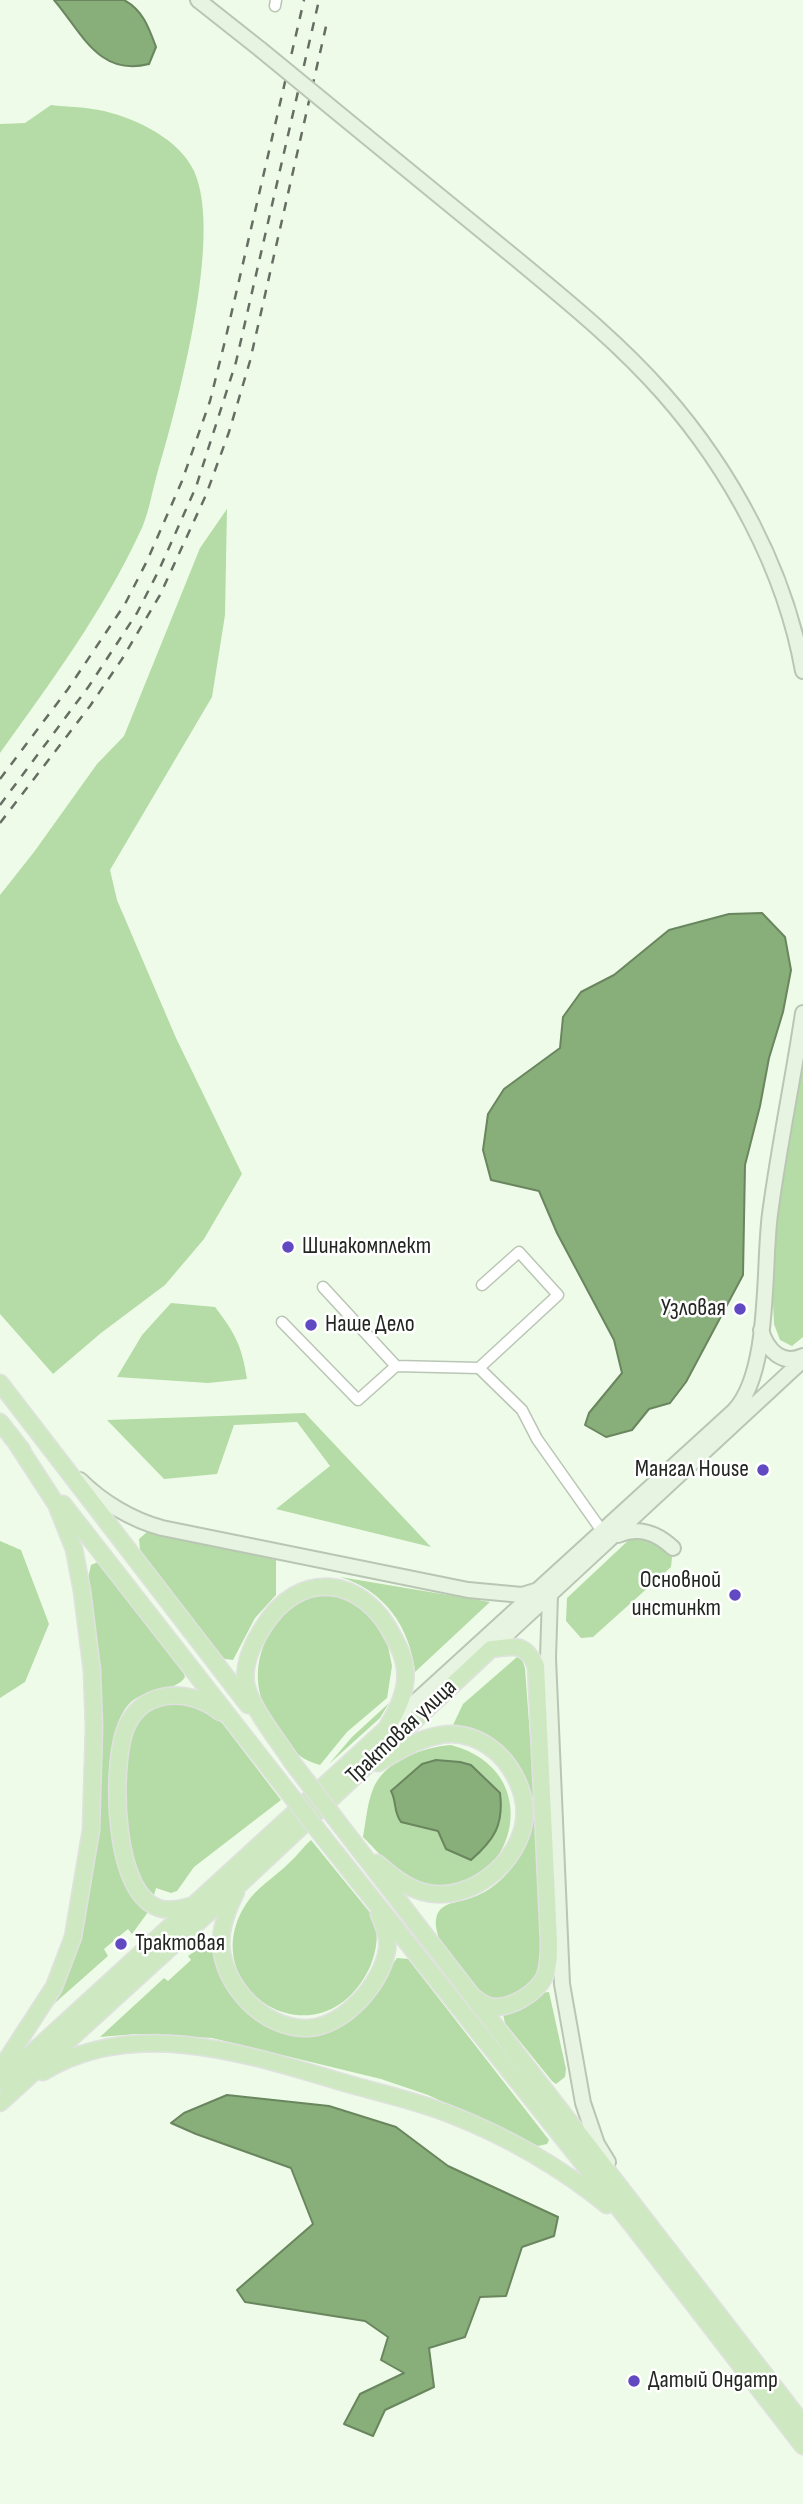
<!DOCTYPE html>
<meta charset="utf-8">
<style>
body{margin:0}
canvas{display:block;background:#eefbe9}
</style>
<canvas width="803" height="2504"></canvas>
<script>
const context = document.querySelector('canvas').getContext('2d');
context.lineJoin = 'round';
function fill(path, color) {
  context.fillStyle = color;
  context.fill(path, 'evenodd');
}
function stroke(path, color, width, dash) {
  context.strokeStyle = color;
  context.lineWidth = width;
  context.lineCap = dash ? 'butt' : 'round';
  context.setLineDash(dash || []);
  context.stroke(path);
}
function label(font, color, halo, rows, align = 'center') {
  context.font = font + ' "Sofia Sans Condensed",sans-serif';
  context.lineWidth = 5;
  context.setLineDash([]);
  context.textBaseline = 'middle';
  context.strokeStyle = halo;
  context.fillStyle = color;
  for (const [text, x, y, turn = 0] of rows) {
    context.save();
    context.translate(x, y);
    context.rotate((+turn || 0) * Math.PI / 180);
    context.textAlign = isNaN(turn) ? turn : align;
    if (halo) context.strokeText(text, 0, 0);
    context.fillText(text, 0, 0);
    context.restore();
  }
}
fill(new Path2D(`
 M51,105C68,107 87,107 104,111C137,119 179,139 194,171C224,236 176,410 156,478C151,496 148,517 139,534C102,613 51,682 0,753V124L25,123Z
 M227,509L225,615L212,697L110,870L117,900L176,1038L242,1174L204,1239L165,1285L101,1333L53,1374L0,1314V895L34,852L97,764L124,736L200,548Z
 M803,1052V1337L792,1346L780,1340L774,1324L769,1216Z
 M171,1303L215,1307C235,1333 242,1346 247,1379L208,1383L117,1377L142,1335Z
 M305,1413L431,1547L276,1509L330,1466L297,1422L234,1425L217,1474L164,1479L107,1420Z
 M147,1532L276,1560V1595L255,1618L233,1660L225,1659L218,1653L140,1550L139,1539Z
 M633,1536L656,1539L672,1557L671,1567L593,1637L581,1638L566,1621L567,1598Z
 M0,1541L21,1550L49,1624L25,1682L0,1698Z
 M98,1562L182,1669L185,1677C177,1692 145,1687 129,1704C99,1737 106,1844 124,1883C129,1895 138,1903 148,1912L132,1934L128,1929L104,1949L108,1956L47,2010L67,1978L80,1934L95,1642L88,1578L91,1565Z
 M340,1577L490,1602L415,1672C410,1627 384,1590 340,1577Z
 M318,1594L340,1596L366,1611L387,1641L392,1666L387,1698L347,1732L320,1765C298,1758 297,1754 283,1736C276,1726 268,1715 263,1703C246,1658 274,1608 318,1594Z
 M517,1657L522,1660L525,1668L546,1954C535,1985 528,1988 499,2001L483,1996L441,1943C436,1932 432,1916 442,1908C449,1902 460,1902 468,1899C489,1893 507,1877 518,1859C529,1839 525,1806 527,1784L453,1725L463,1704Z
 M190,1702L214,1716L222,1723L281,1800L194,1867L177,1891L171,1893L156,1888L154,1895C141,1884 135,1869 131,1853C123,1825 119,1738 139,1716C152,1702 173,1703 190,1702Z
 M389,1703L380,1718L329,1764L352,1737Z
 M451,1745C559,1774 504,1916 417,1881C395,1873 379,1853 363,1837C366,1821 367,1804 373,1789C384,1761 423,1747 451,1745ZM436,1760C462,1763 471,1762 489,1783L438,1831L401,1822C393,1811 397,1802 391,1790L422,1764Z
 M311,1840L372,1915C380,1931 377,1950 370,1967C321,2070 191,1989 246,1904C256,1888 275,1877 289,1863C297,1856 303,1847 311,1840Z
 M212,1939C223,2011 246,2010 307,2033L377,1986L397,1958L408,1959L549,2140L547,2144L538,2146L428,2095L381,2079L212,2038L136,2034L100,2037L164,1978L168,1981L191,1960L188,1956Z
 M549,1992L566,2069L565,2077L556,2084L552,2081L505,2023L503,2014L540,1993Z`), '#b5dca6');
const water = new Path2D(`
 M54,0H124C143,10 149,28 156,47L149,64C98,77 81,31 54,0Z
 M762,913L785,937L791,970L783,1012L769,1058L760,1106L745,1165L743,1275L686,1382L670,1403L649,1409L632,1430L606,1437L585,1425L589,1413L622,1373L614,1340L557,1233L539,1191L491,1180L483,1150L488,1114L504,1089L560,1048L563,1017L581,992L614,975L669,930L729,914Z
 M436,1760L460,1762L471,1765L500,1793C504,1825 494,1840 471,1860L446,1849L438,1831L401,1822C393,1811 397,1802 391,1791L422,1764Z
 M227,2095L329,2106L396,2127L448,2166L558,2217L554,2236L522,2247L506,2296L480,2297L465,2337L429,2348L434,2387L385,2410L373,2436L344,2424L360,2394L404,2373L381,2360L388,2337L365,2321L245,2302L237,2290L313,2224L291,2168L196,2134L171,2123L184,2113Z`);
fill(water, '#88af79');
stroke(water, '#69865e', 2);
const street = new Path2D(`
 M275,6L276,0
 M323,1287L396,1366
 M282,1322L358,1400L396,1366L479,1368L522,1410L537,1439L602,1531
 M479,1368L558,1295L519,1252L482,1285`);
const secondary = new Path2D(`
 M198,0L260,49
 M366,136C415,176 465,217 514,257C566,300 619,343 663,393C731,470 785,570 803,671
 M761,1330C767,1350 782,1366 803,1356
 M80,1480C102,1502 132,1520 162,1528L468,1590L522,1595L535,1591
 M618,1535C640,1526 657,1533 673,1548
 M550,1595L548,1658L562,1984L583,2103L597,2144L608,2162
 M491,1649L803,1360
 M390,1725L734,1411C771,1372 763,1266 770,1214C779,1146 793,1080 803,1013`);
const primary = new Path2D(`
 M0,1383L248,1705
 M0,1422L22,1450
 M63,1504L277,1778
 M351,1839L803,2424
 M335,1852L633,2226L803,2446
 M377,1863C391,1875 405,1887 423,1892C472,1906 532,1854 524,1803C521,1784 510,1764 496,1752C481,1739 461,1731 441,1735C419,1738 397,1752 378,1763
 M236,1892C228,1908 221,1925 221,1943C222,1985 264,2030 308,2028C343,2027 382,1984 387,1950C389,1938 384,1926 379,1914
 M194,1905C184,1908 172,1911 162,1909C112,1898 112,1771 124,1733C138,1689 188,1686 220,1712
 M0,2070L54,1987L73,1937L91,1830L94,1727L92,1671L82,1591L74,1549L56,1504L17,1444
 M43,2072C132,2017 244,2053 335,2080C374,2092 415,2100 452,2115C508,2137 561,2168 607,2205
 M0,2082L386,1729C397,1711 408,1690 405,1668C404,1658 399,1647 394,1638C364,1576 299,1567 262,1629C252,1645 243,1665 246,1684C250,1706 280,1743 292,1762
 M0,2103L241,1883L491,1649C514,1647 524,1641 536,1666L549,1942C549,1954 549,1965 545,1976C537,1993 509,2011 489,2006C482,2004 476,1999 470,1994`);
stroke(street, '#b9c6b4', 13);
stroke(secondary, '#b9c6b4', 18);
stroke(primary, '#e0e1e0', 19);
stroke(street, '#fff', 10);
stroke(secondary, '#e6f4e1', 14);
stroke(primary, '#cee9c2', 16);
stroke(new Path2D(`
 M0,779L68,689L125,604L147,561L182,481L210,401L225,341L304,0
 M0,805L89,686L137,613L159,570L196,487L236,362L319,0
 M0,823L90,706L122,659L160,595L206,495L229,432L250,361L327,22`), '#666e63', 2.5, [9, 9]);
const secondaryBridge = new Path2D(`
 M260,49L366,136`);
const primaryBridge = new Path2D(`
 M292,1762L351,1839
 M277,1778L335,1852`);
stroke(secondaryBridge, '#b9c6b4', 18, []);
stroke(primaryBridge, '#e0e1e0', 19, []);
stroke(secondaryBridge, '#e6f4e1', 14);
stroke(primaryBridge, '#cee9c2', 16);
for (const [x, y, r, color] of [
 [288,1247,7,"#6049c1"],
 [740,1309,7,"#6049c1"],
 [311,1325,7,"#6049c1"],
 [763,1470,7,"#6049c1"],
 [735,1595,7,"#6049c1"],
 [121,1944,7,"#6049c1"],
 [634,2381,7,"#6049c1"]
]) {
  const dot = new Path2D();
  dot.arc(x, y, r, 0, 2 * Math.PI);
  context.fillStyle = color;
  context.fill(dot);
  stroke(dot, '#fff', 2.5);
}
label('24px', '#222620', '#fff', [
 ["Шинакомплект",302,1247],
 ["Узловая",726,1309,"right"],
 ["Наше Дело",325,1325],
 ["Мангал House",749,1470,"right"],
 ["Основной",721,1581,"right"],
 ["инстинкт",721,1609,"right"],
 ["Трактовая",135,1944],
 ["Датый Ондатр",648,2381]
], 'left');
label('24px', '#222620', '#fff', [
 ["Трактовая улица",402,1732,-43]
]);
</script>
